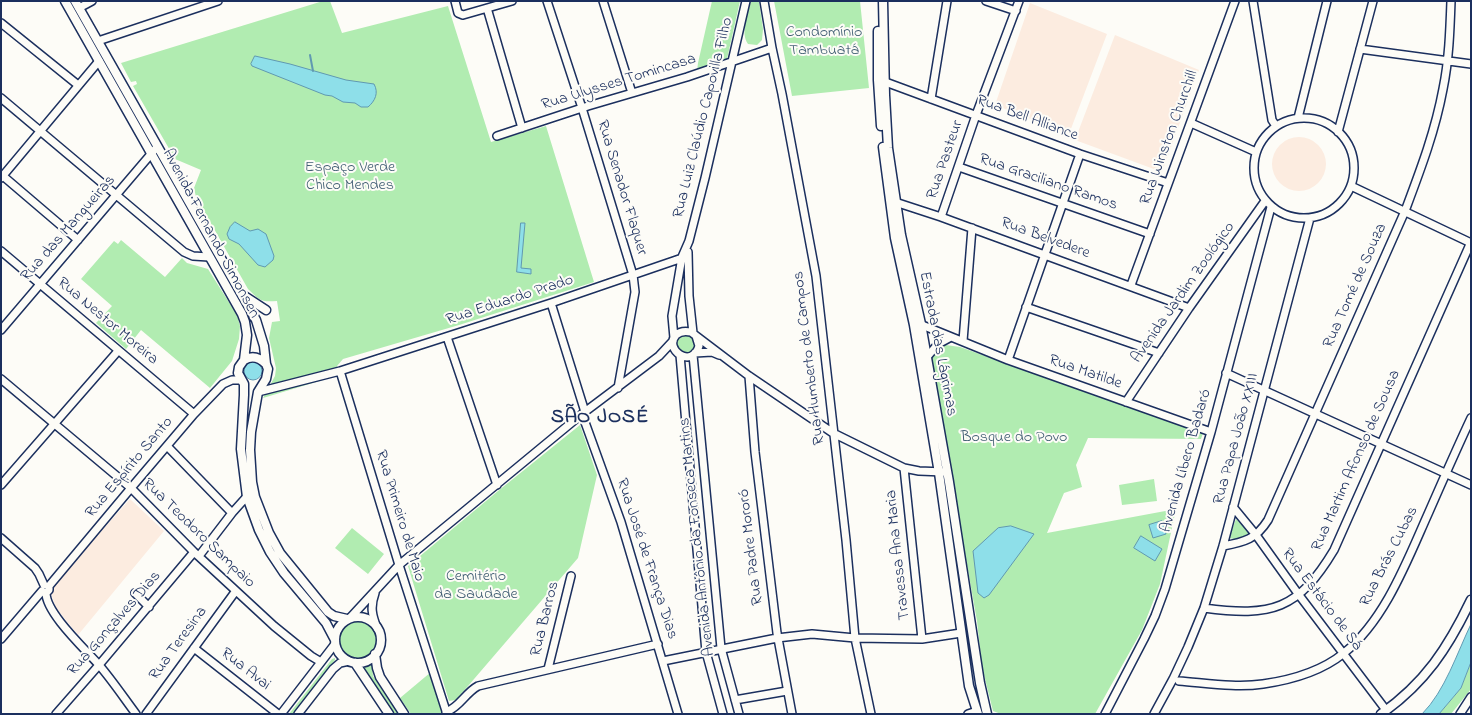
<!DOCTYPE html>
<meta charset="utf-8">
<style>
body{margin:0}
#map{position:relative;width:1472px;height:715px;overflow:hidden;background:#fdfcf7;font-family:"Indie Flower",sans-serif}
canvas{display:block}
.frame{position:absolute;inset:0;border:2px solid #1b2f5e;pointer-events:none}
</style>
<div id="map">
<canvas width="1472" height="715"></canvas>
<div class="frame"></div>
</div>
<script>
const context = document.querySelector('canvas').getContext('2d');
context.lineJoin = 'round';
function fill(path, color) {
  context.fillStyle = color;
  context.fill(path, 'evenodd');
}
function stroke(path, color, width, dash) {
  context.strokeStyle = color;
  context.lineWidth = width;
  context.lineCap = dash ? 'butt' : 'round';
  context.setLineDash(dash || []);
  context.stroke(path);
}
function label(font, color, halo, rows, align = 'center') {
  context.font = font + ' "Indie Flower",sans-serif';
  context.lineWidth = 4;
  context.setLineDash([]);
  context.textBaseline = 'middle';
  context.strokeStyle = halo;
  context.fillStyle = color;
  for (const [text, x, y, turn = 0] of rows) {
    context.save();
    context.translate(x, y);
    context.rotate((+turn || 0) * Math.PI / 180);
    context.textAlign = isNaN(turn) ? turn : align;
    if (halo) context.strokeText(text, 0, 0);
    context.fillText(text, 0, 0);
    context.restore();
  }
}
fill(new Path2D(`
 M1030,3L1107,34L1069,134L995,105Z
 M1115,35L1199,70L1162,172L1075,140Z
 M1272 164a27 27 0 1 1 54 0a27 27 0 1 1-54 0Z
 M130,499L164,531L78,635L56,608L51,594L53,588L57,581Z`), '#fcece0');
fill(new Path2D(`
 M323,1H330L342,33L448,6L491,142L546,126L594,282L459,325L343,359L337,366L336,376L263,398L275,376L276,368L269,338L272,322L280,321L277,301C261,302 260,301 248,289L196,197L194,188L201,170L175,159L133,86L137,84L136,81L131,82L121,63Z
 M712,1H740L727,59L697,71L698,63Z
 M751,1H759L763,29L762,40L757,45L748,44C740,33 748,13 751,1Z
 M774,1H860L869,88L792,96Z
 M121,240L165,277L182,258L187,263L208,269L237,315L240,326L239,339L232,361L210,388L141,330L126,349L96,323L112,306L81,279L114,241L118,244Z
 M676 344a10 10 0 1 1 20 0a10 10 0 1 1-20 0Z
 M946,345L960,347L1203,433L1201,439L1088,438L1076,465L1082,487L1064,493L1047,533L1176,509L1160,584L1142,630L1095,714H1001L993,711L982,667L977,621L930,357L936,349Z
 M580,425L597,475L578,558L456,700L449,701L408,566L498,491Z
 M1154,479L1157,501L1122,505L1119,485Z
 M1236,519L1250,533L1239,540L1229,538Z
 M352,528L384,554L368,574L335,548Z
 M339 639a19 19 0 1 1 38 0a19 19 0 1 1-38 0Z
 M335,658V660L293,714H289L332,659Z
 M1471,662V689L1451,714H1439L1461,688Z
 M372,665L373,676L398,714H393L362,668L364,666Z
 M431,672L445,714H411L400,698Z`), '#b1ecb1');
const water = new Path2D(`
 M255,56L290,64L346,80L374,84C379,93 375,101 368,107H361L355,103L343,102L332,96L325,95L252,66L251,64Z
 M235,222L250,231L258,229L266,234L274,256L273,260L265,267L258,265L239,244L229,239L227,234L230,227Z
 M521,223H525L521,268L531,269V274L517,272Z
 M244 371a9 9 0 1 1 18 0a9 9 0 1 1-18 0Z
 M1162,521L1166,534L1153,538L1149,525Z
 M1011,526L1034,534L989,595L984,598L978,593L973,551L998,528Z
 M1141,536L1162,549L1155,561L1134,548Z
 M1471,624V662L1461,688L1439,714H1422C1445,691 1457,653 1471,624Z`);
fill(water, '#8edfe9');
stroke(water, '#6099b1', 1);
stroke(new Path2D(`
 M310,55L313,71`), '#6099b1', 2);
const minor = new Path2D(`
 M455,1L458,13L463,15L512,1
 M547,1L582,108L633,275L635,292L618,388
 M603,1L632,93
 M764,1L772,48L782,94L816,276L846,540L855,638L871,714
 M986,1L1016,11
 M1253,1L1272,120L1276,126
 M79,8L92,1
 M487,8L522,128
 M1,23L78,85
 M98,41L218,1
 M1360,49L1471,64
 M880,80L1080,154L1168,183
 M1,98L184,252L193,256L209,257
 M931,99L947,1
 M1254 168a50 50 0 1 1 100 0a50 50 0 1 1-100 0Z
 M1298,118L1327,1
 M1191,123L1256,152
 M1338,132L1373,1
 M497,136L588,106L687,77L772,48
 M959,167L1150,234
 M3,176L78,240
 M1,178L99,61
 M1351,186L1471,243
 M892,201L941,217L1189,308
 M941,217L976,115L1019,1
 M1,251L194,414
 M688,252L689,296L693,333
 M1131,285L1235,1
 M551,303L585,412
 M1026,307L1159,353
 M917,323L1008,360L1211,432
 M1,330L157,147
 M696,336L699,346C692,370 663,349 676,335C680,331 686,331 691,332L749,376L833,433L904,468L919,471L944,472
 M447,337L497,485
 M674,338L672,316L682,257L689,241L705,178L746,1
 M963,341L972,228
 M695,353L712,352L719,355
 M680,355L706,652L723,714
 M693,355L721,648L739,714
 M927,357L938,344L951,337
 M1008,360L1080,154
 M340,371L399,565L447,714
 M1226,373L1471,485
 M749,376L755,452L777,633L792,714
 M1,379L131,488L194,552L274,626L311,656L321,662
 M258,392L340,371L551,303L688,256
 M1126,402L1189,308L1265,201
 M582,414L621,522L678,714
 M167,446L232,513
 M904,468L922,639
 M1,485L118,351
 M1233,507L1256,535L1299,595L1386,710
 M1,538L35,568L39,574L44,585
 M1223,546C1245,542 1256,539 1268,520L1405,211C1420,171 1435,132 1443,89C1449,60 1450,30 1451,1
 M199,556L232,513L250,493
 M46,593L49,590V586L131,488L194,414L223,384L232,380H241
 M46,593C46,613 85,649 99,665C112,680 124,698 136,714
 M135,593L149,607
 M375,593C370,607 372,615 377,628
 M1204,608C1272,617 1298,610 1334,550L1471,242
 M350,618L399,565L582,414L659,356L673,341
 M1,639L42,591
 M194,648L278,714
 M663,661L777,638L812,634L855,638L922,639L961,633
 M548,669L571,576
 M1179,681C1206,683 1236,688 1263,684C1291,680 1322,671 1344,653C1385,620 1407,561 1428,514C1442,482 1456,450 1471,418
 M735,700L787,691
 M446,712C460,707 465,693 478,686L658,644
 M56,714L99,665L194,552
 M146,714L235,592
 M281,714L335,644
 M298,714L333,669L340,663L349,661
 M968,714L977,711
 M1105,714L1144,639L1155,616L1165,589L1211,432L1271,207
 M1154,714L1173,679L1188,647L1204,608L1223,546L1310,218
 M1460,714L1471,697`);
const major = new Path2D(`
 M65,1L242,314L245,322L247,335L244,360L239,367L238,373L244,384V395L241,449L247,497L259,530L270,552L284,573L326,623L335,640
 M75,1L256,320L264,346L266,364L268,369L266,379L258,392L251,432L250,450L252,482L255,497L269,533L280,553L328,612L334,616L347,619
 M883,1L885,95L888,148L901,235L921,324L949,482L980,683L987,714
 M878,31V80L881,126
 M883,147L895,238L914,325L939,473L969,686L978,714
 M243,295L266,310
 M244,360C252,355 259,357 266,364
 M335 640a23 23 0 1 1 46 0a23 23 0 1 1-46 0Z
 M375,654L377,668L380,677L404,714
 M355,663L389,714
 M1381,714C1425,683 1448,648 1471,600`);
stroke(minor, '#1b2f5e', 10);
stroke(major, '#1b2f5e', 11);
stroke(minor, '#fdfcf7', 7);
stroke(major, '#fdfcf7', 8);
label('16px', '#405e73', '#fdfcf7', [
 ["Condomínio",824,33],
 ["Tambuatá",824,51],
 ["Espaço Verde",350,168],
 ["Chico Mendes",350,186],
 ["Bosque do Povo",1014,438],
 ["Cemitério",476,577],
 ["da Saudade",476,595]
]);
label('16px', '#1b2f5e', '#fdfcf7', [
 ["Rua Ulysses Tomincasa",619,83,-17],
 ["Rua Luiz Claúdio Capovilla Filho",704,118,-76],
 ["Rua Bell Alliance",1027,119,20],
 ["Rua Winston Churchill",1170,138,-70],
 ["Rua Pasteur",946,160,-71],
 ["Rua Graciliano Ramos",1048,183,19],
 ["Rua Senador Flaquer",621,188,73],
 ["Rua das Mangueiras",69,229,-49],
 ["Avenida Fernando Simonsen",210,234,62],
 ["Rua Belvedere",1045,239,20],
 ["Rua Tomé de Souza",1356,286,-66],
 ["Avenida Jardim Zoológico",1184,293,-55],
 ["Rua Eduardo Prado",510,301,-18],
 ["Rua Nestor Moreira",107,322,40],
 ["Estrada das Lágrimas",937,344,79],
 ["Rua Humberto de Campos",810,358,-97],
 ["Rua Matilde",1085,373,19],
 ["Rua Papa João XXIII",1237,439,-75],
 ["Avenida Líbero Badaró",1187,461,-74],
 ["Rua Martim Afonso de Sousa",1357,461,-66],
 ["Rua Espírito Santo",130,468,-50],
 ["Rua Primeiro de Maio",399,516,73],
 ["Rua Teodoro Sampaio",198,534,44],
 ["Avenida Antônio da Fonseca Martins",698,537,-96],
 ["Rua Padre Mororó",752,547,-97],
 ["Travessa Ana Maria",899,555,-96],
 ["Rua Brás Cubas",1390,557,-63],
 ["Rua José de França Dias",646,559,72],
 ["Rua Estácio de Sá",1321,600,53],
 ["Rua Barros",546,619,-76],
 ["Rua Gonçalves Dias",115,624,-49],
 ["Rua Teresina",179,644,-54],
 ["Rua Avai",245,670,38]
]);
context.letterSpacing = '1px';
label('bold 20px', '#1b2f5e', '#fdfcf7', [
 ["SÃO JOSÉ",600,419]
]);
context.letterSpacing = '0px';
</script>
